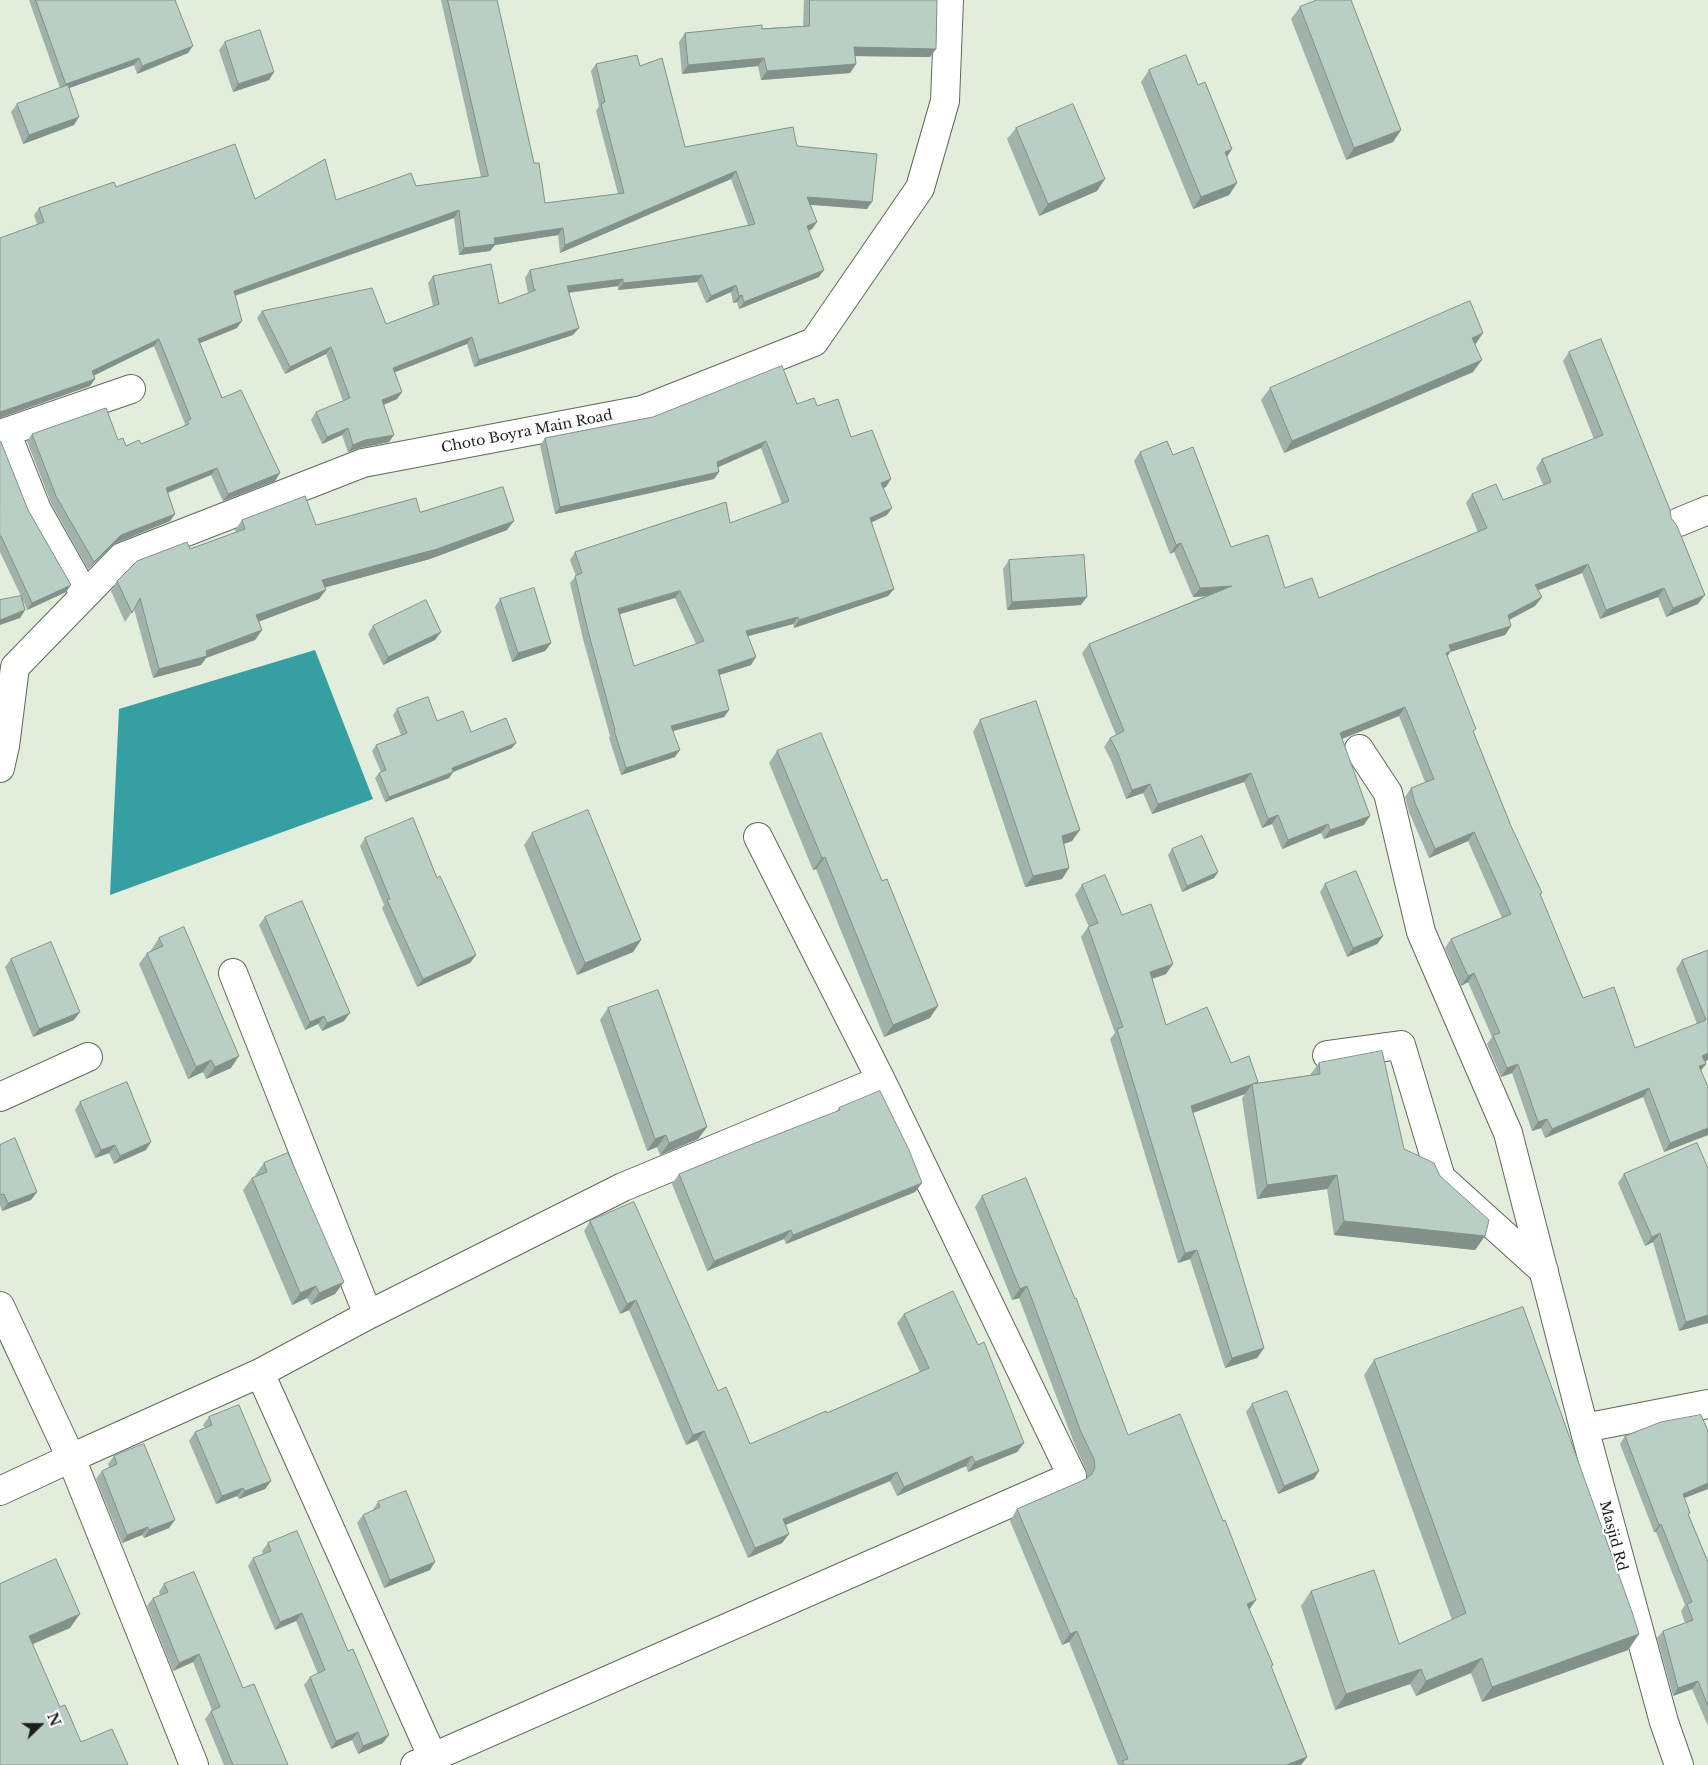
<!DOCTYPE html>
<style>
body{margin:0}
#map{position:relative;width:1708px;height:1765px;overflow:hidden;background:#e2eddb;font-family:"Libre Baskerville",serif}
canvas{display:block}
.north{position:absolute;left:15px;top:1700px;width:50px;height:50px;-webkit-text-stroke:4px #fff;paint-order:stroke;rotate:68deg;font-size:14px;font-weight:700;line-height:20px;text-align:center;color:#1d211b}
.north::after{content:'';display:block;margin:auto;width:18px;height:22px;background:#1d211b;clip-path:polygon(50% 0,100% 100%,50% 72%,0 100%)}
</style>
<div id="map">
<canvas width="1708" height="1765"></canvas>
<div class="north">N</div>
</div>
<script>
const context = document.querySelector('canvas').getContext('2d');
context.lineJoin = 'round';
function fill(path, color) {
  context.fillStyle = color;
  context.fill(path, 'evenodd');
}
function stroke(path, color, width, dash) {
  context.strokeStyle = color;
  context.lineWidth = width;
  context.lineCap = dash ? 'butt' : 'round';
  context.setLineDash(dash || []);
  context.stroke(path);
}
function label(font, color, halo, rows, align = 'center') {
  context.font = font + ' "Libre Baskerville",serif';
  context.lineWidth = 4;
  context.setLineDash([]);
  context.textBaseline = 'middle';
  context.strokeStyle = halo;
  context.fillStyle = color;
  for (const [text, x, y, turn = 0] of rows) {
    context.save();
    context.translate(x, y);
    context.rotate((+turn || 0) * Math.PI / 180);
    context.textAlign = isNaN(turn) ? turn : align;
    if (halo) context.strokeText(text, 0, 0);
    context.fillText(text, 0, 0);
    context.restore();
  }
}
fill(new Path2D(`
 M315,650L373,799L110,895L119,709Z`), '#359fa1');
const minor = new Path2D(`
 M6,432L37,510L85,595
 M0,434L131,389
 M1679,522L1708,510
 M1359,749L1388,793L1421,932L1508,1133L1584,1428
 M0,768L5,746L15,667L122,557L363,463L642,410L814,342L920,188L945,101L949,0
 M233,973L368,1315
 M1327,1055L1401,1045L1441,1178L1544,1271
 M0,1097L88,1057
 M0,1306L71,1458L0,1491
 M260,1373L433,1758
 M194,1765L71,1458L260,1373L368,1315L623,1187L881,1080
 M415,1765L1072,1476L881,1080L758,837
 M1679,1765L1664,1722L1584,1428L1708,1404`);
stroke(minor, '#60695a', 30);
stroke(minor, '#fff', 28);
fill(new Path2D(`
 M29,0H175L188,53L137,74L134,65L69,88L74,125L23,144L11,112L17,104L60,88Z
 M441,0H497L534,163L545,203L618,194L596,111L599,106L591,71L596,64L640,66L685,147L797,146L867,209L811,205L817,222L812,229L809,231L819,277L739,309L737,302L733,303L731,292L706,303L697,282L618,290V286L569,293L573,335L474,367L467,344L395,372L402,392L397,399L384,405L389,442L360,448L348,452L342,435L322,444L311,420L316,412L343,401L326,354L285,374L257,318L262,311L386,324L433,306L428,283L433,276L499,304L528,293L525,278L530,270L748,225L731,179L560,253L558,235L495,245L490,251L459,255L454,218L235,296L237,328L200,343L222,398L275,481L223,501L211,475L168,493L175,514L170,521L116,543L88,569L51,503L27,441L32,434L118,440L126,446L141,444L183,427L185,424L154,346L94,375L95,379L90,386L34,215L39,208L116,187L255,199L336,200L416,186L481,177Z
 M804,0H937L936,49L930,57L855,56L856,64L850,73L761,80L758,66L682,74L679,42L685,33L803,26Z
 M1300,7L1401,130L1393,142L1346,160L1291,19Z
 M225,42L274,72L269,80L233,92L219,50Z
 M1149,70L1198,85L1232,149L1227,157L1237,183L1229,195L1193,209L1141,82Z
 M1016,128L1097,191L1039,216L1007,139Z
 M1475,345L1473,372L1284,453L1261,400L1270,388Z
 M1569,352L1671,518L1698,604L1666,617L1658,597L1600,619L1582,573L1538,590L1542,597L1535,606L1509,620L1511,626L1505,635L1450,652L1447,657L1474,733L1511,826L1583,998L1635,1048L1697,1024L1676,969L1682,960L1708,950V1060L1705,1061L1706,1064L1701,1070L1708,1135L1664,1152L1643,1097L1545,1138L1541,1128L1532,1131L1512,1073L1501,1077L1487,1044L1492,1037L1468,982L1461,986L1445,948L1451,939L1502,918L1468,841L1429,858L1409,812L1405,797L1411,788L1425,782L1399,716L1342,739L1364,825L1324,839L1321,833L1282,849L1272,824L1262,828L1244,782L1152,814L1143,793L1126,799L1111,760L1104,747L1110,738L1116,735L1082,653L1089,644L1206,596L1193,597L1174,552L1170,554L1134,461L1140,452L1173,455L1231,547L1285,588L1319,598L1478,532L1466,503L1472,494L1503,500L1543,485L1536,468L1542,459L1594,439L1563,361Z
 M797,404L817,406L851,437L886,487L883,488L887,515L871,523L894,589L888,596L794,628L793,624L748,636L751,665L719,675L729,710L724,717L673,731L675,757L621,775L609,738L610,736L583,639L570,583L576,576L570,560L575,552L730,523L782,504L761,448L718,467L719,472L714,479L555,514L540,445L545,438ZM675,598L696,644L634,666L620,614Z
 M0,441L28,510L71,585L66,592L27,610L23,600L25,610L20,618L21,596L0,552Z
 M420,512L507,530L430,559L325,587L319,599L259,621L262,630L255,640L206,658L201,665L153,678L134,609L125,622L111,591L117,581L190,549L236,532L235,530L242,520L316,525Z
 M1009,560L1081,605L1007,610L1003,569Z
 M500,599L551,643L545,651L512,662L495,607Z
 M373,626L435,640L383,665L368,634Z
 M397,709L471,732L512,748L453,772L449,778L385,802L375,778L379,773L381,772L372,751L376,745L401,735L393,715Z
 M980,720L1072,841L1064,844L1069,868L1062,879L1025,887L973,732Z
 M777,751L930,1018L884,1037L816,869L813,870L769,763Z
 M532,833L641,940L633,952L577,975L524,845Z
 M365,838L437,878L476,955L470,963L417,987L382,908L384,905L360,846Z
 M1172,849L1218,872L1214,878L1182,892L1168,855Z
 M1325,884L1383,936L1377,944L1347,957L1320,892Z
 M1082,885L1122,915L1166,974L1152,979L1166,1025L1231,1063L1257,1083L1310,1075L1319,1063L1404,1149L1440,1176L1485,1236L1475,1250L1334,1235L1327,1189L1257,1199L1242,1098L1245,1094L1193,1113L1264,1348L1257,1358L1225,1368L1190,1259L1178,1263L1110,1039L1115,1033L1081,937L1088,927H1089L1075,895Z
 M265,917L344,1021L322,1031L318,1024L305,1030L259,925Z
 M159,938L231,1068L206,1079L203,1072L188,1079L139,964L147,953L151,951V950Z
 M11,959L74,1020L33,1037L5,967Z
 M608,1008L707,1127L698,1139L660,1155L657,1147L647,1151L600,1020Z
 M80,1102L146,1150L114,1164L109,1153L95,1158L75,1110Z
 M839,1108L922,1183L915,1192L786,1244L784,1239L707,1271L672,1184L679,1174L836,1112Z
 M1697,1143L1708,1323L1679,1331L1653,1242L1645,1246L1618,1183L1624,1174Z
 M0,1145L37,1192L31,1200L2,1211L0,1205Z
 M264,1163L335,1294L311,1305L307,1298L292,1305L243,1190L252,1178L256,1177L255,1175Z
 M982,1196L1128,1435L1256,1600L1249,1610L1273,1665L1271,1667L1307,1757L1301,1765H1118L1069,1642L1062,1645L1010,1521L1017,1509L1086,1479L1087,1478L1086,1470L1074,1443L1019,1298L1012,1300L975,1207Z
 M590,1221L718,1391L750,1444L827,1413L920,1372L897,1323L904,1314L1024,1443L1017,1452L968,1472L966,1466L897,1496L890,1481L785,1525L789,1534L782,1543L748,1558L697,1440L686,1445L629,1310L620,1314L584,1231Z
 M1374,1360L1639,1634L1628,1650L1482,1702L1471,1673L1416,1696L1410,1684L1335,1710L1301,1606L1311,1591L1399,1644L1452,1620L1364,1375Z
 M1252,1404L1314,1479L1278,1494L1246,1412Z
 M209,1417L271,1481L265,1489L239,1499L237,1496L216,1504L189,1441L195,1432L205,1428L203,1425Z
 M1625,1436L1684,1498L1689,1515L1708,1562V1726L1692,1689L1673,1696L1657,1638L1663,1631L1685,1623L1681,1611L1685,1605L1656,1532H1654L1620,1444Z
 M114,1456L169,1528L144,1538L142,1535L122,1543L96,1479L102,1471L109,1467L108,1464Z
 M378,1502L430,1570L384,1588L357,1523L363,1515L372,1511Z
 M268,1543L383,1743L358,1754L352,1740L331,1749L304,1685L310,1677L318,1674L296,1621L275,1630L248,1566L253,1558L263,1554L262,1551Z
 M164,1584L243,1688L288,1765H224L205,1719L211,1711L212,1710L193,1662L173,1671L147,1606L153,1598L160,1595L159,1592Z`), '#a0b2a9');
fill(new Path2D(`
 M193,46L188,53L137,74L142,66Z
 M854,47L936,49L930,57L848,56Z
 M139,58L134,65L61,91L66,84Z
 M764,58L758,66L682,74L688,65Z
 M856,64L850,73L761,80L767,71Z
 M274,72L269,80L233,92L238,84Z
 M79,117L74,125L23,144L29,135Z
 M1401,130L1393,142L1346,160L1354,148Z
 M1232,149L1224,161L1225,152Z
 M736,171L731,179L560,253L565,245Z
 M1105,179L1097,191L1039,216L1048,204Z
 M1237,183L1229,195L1193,209L1201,197Z
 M807,197L872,202L867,209L802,204Z
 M459,210L454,218L228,298L234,291Z
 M817,222L812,229L802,233L807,226Z
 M563,228L558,235L495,245L490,251L459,255L464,248L494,238Z
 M824,270L819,277L739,309L744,302Z
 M702,275L697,282L618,290L623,283Z
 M623,279L618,286L562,293L567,286Z
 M736,285L731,292L706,303L711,296Z
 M742,295L737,302L733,303L739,296Z
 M242,321L237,328L193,346L198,339Z
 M579,328L573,335L474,367L479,360Z
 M1483,333L1475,345L1472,338Z
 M472,337L467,344L388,375L393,368Z
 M159,339L154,346L87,379L92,371Z
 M331,347L326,354L285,374L290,367Z
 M1482,360L1473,372L1284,453L1292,441Z
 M95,379L90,386L0,418V412Z
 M402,392L397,399L377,407L382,400Z
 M348,428L342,435L322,444L327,437Z
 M394,435L389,442L360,448L348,452L353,445L365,440Z
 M766,441L761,448L712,470L717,462Z
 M217,468L211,475L161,495L166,488Z
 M719,472L714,479L555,514L560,507Z
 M280,473L275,481L223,501L228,494Z
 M891,479L886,487L876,490L881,483Z
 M892,508L887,515L865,525L870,518Z
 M175,514L170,521L116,543L88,569L94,562L121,535Z
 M514,521L507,530L430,559L316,590L322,580Z
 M1181,543L1174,552L1170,554L1176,545Z
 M1588,564L1582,573L1529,594L1535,585Z
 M71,585L66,592L27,610L32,603Z
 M1232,586L1226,595L1193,597L1200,588Z
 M1664,588L1658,597L1600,619L1606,610Z
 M894,589L888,596L794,628L799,620Z
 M326,590L319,599L250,625L256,615Z
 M680,591L675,598L613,616L618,609Z
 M1705,595L1698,604L1666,617L1673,608Z
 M1087,597L1081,605L1007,610L1012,602Z
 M1542,597L1535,606L1501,624L1508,615Z
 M25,610L20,618L0,625V620Z
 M798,617L793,624L741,638L746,631Z
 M1511,626L1505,635L1450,652L1445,660L1439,662L1449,645Z
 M262,630L255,640L206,658L201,665L153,678L159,669Z
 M441,632L435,640L383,665L388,657Z
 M551,643L545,651L512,662L518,653Z
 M756,657L751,665L713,677L718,670Z
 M1405,707L1399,716L1334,742L1340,733Z
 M729,710L724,717L666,733L671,726Z
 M516,743L512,748L453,772L449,778L385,802L389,797L452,768Z
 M680,750L675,757L621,775L626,768Z
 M1251,773L1244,782L1152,814L1158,804Z
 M1150,784L1143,793L1126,799L1132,790Z
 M1278,815L1272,824L1262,828L1268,819Z
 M1370,816L1364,825L1324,839L1330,830Z
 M1328,824L1321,833L1282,849L1288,840Z
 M1080,830L1072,841L1054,847L1062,836Z
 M1474,832L1468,841L1429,858L1435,849Z
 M825,857L816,869L813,870L822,858Z
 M1069,868L1062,879L1025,887L1033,876Z
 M1218,872L1214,878L1182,892L1187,886Z
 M1383,936L1377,944L1347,957L1353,948Z
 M641,940L633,952L577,975L585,963Z
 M476,955L470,963L417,987L423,979Z
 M1173,964L1166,974L1143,982L1150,972Z
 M1474,973L1468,982L1461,986L1468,976Z
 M938,1006L930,1018L884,1037L893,1025Z
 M80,1012L74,1020L33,1037L39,1029Z
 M350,1013L344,1021L322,1031L327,1023Z
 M324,1016L318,1024L305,1030L310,1022Z
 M1708,1053V1060L1696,1065L1702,1056Z
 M239,1056L231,1068L206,1079L215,1067Z
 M211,1060L203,1072L188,1079L196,1067Z
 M1518,1064L1512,1073L1501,1077L1507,1068Z
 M1706,1064L1699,1073V1066Z
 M1252,1084L1245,1094L1184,1116L1191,1106Z
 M1649,1088L1643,1097L1545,1138L1552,1129Z
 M1547,1119L1541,1128L1532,1131L1538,1122Z
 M707,1127L698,1139L660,1155L669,1143Z
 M1708,1128V1135L1664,1152L1670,1143Z
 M666,1135L657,1147L647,1151L655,1139Z
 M151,1142L146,1150L114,1164L120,1156Z
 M115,1145L109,1153L95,1158L101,1150Z
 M1337,1175L1327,1189L1257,1199L1267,1185Z
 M922,1183L915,1192L786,1244L793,1235Z
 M37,1192L31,1200L2,1211L8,1203Z
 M1344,1221L1485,1236L1475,1250L1334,1235Z
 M791,1230L784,1239L707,1271L714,1261Z
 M1660,1233L1653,1242L1645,1246L1652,1237Z
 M1197,1250L1190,1259L1178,1263L1185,1253Z
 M344,1282L335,1294L311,1305L319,1293Z
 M316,1286L307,1298L292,1305L300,1293Z
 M1027,1286L1019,1298L1012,1300L1020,1289Z
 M636,1300L629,1310L620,1314L627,1304Z
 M1708,1315V1323L1679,1331L1686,1322Z
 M1264,1348L1257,1358L1225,1368L1232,1358Z
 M704,1431L697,1440L686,1445L693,1435Z
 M1024,1443L1017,1452L968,1472L975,1462Z
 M972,1456L966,1466L897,1496L904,1487Z
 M1319,1471L1314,1479L1278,1494L1284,1486Z
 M897,1472L890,1481L776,1529L783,1519Z
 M271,1481L265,1489L239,1499L245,1491Z
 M1708,1483V1489L1677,1501L1683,1494Z
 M243,1488L237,1496L216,1504L222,1496Z
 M175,1520L169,1528L144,1538L149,1530Z
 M1661,1524L1656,1532H1654L1659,1525Z
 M148,1527L142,1535L122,1543L127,1535Z
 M789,1534L782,1543L748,1558L755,1548Z
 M435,1562L430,1570L384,1588L390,1580Z
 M1256,1600L1248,1611L1247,1604Z
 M302,1613L296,1621L275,1630L280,1622Z
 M80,1614L70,1628L19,1650L29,1636Z
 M1077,1631L1069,1642L1062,1645L1070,1634Z
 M1639,1634L1628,1650L1482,1702L1492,1687Z
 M199,1654L193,1662L173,1671L179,1663Z
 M1482,1658L1471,1673L1416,1696L1426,1681Z
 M1421,1669L1410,1684L1335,1710L1346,1694Z
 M1698,1681L1692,1689L1673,1696L1678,1688Z
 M358,1732L352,1740L331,1749L336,1741Z
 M389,1735L383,1743L358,1754L363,1746Z
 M1307,1757L1301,1765H1286Z`), '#829189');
const building = new Path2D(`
 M36,0H175L193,46L142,66L139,58L66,84Z
 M448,0H497L534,163H539L545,203L624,193L601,104L605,102L596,64L637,55L640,66L662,58L685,147L793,127L797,146L877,154L872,202L807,197L817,222L807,226L824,270L744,302L742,295L739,296L736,285L711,296L702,275L623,283V279L567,286L579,328L479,360L472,337L393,368L402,392L382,400L394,435L365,440L353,445L348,428L327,437L316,412L350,398L331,347L290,367L262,311L372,288L386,324L439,304L433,276L491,264L499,304L536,290H534L530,270L755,224L736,171L565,245L563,228L494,238L495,244L464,248L459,210L234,291L242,321L198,339L222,398L241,390L280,473L228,494L217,468L166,488L175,514L121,535L94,562L56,496L32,434L106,408L118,440L123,438L126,446L139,440L141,444L189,424L187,421L191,419L159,339L92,371L95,379L0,412V238L44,222L39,208L114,182L116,187L235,144L255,199L325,159L336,200L411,173L416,186L488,176Z
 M810,0H937L936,49L854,47L856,64L767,71L764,58L688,65L685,33L762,25V29L809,26Z
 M1317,0H1351L1401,130L1354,148L1300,7Z
 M260,30L274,72L238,84L225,42Z
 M1186,55L1198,85L1205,82L1232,149L1225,152L1237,183L1201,197L1149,70Z
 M68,85L79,117L29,135L17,104Z
 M1073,104L1105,179L1048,204L1016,128Z
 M1470,301L1483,333L1472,338L1482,360L1292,441L1270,388Z
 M1601,339L1670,510L1671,518L1677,526L1705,595L1673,608L1664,588L1606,610L1588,564L1535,585L1542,597L1508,615L1511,626L1449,645L1451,651L1446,653L1476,729L1473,731L1511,826L1542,893L1540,894L1583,998L1614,987L1635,1048L1706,1020L1682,960L1708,950V1053L1702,1056L1706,1064L1699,1066L1708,1087V1128L1670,1143L1649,1088L1552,1129L1547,1119L1538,1122L1518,1064L1507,1068L1493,1035L1500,1033L1474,973L1468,976L1451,939L1511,914L1474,832L1435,849L1415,803L1411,788L1434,779L1405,707L1340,733L1370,816L1330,830L1328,824L1288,840L1278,815L1268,819L1251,773L1158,804L1150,784L1132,790L1117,751L1110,738L1124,731L1089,644L1232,586L1200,588L1181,543L1176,545L1140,452L1167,441L1173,455L1193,447L1231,547L1268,535L1285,588L1312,578L1319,598L1487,528L1472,494L1496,484L1503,500L1551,482L1542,459L1603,435L1569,352Z
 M782,366L797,404L814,398L817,406L838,399L851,437L872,430L891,479L881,483L892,508L870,518L894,589L799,620L798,617L746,631L756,657L718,670L729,710L671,726L680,750L626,768L614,730H615L588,631L575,576L582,573L575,552L726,502L730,523L789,501L766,441L717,462L719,472L560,507L545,438L653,417ZM680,591L704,641L634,666L618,609Z
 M0,441L1,442L28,510L71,585L32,603L1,536H0Z
 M503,487L514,521L437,549L322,580L326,590L256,615L262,630L206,651L207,656L159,669L140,598L132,613L117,581L137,561L187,542L190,549L245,529L242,520L305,496L316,525L416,498L420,512Z
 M1084,555L1087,597L1012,602L1009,560Z
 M534,588L551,643L518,653L500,599Z
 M21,596L25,610L0,620V600Z
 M426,600L441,632L388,657L373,626Z
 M428,697L437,721L463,711L471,732L506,718L516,743L452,768L453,772L389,797L379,773L386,770L376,745L407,733L397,709Z
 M1036,701L1080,830L1062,836L1069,868L1033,876L980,720Z
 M821,733L882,881L887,879L938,1006L893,1025L825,857L822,858L777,751Z
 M588,810L641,940L585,963L532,833Z
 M413,818L437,878L440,876L476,955L423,979L387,900L390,899L365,838Z
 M1202,836L1218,872L1187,886L1172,849Z
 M1356,871L1383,936L1353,948L1325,884Z
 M1105,875L1122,915L1151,904L1173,964L1150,972L1166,1025L1207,1007L1231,1063L1249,1056L1258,1082L1191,1106L1264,1348L1232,1358L1197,1250L1185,1253L1117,1029L1123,1027L1088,927L1098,923L1082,885Z
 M302,901L350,1013L327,1023L324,1016L310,1022L265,917Z
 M184,927L239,1056L215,1067L211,1060L196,1067L147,953L163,946L159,938Z
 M51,942L80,1012L39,1029L11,959Z
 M658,990L707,1127L669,1143L666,1135L655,1139L608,1008Z
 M1382,1051L1404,1149L1434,1163L1440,1176L1489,1220L1485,1236L1344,1221L1337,1175L1267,1185L1252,1084L1320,1074L1319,1063Z
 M127,1082L151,1142L120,1156L115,1145L101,1150L80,1102Z
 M880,1091L909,1150L922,1183L793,1235L791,1230L714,1261L679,1174L745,1147L840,1110L839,1108Z
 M15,1138L37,1192L8,1203L4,1194L0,1195V1145Z
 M1697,1143L1708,1168V1315L1686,1322L1660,1233L1652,1237L1624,1174Z
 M288,1153L344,1282L319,1293L316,1286L300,1293L252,1178L267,1172L264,1163Z
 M1026,1178L1075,1299L1076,1298L1128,1435L1180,1414L1223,1521L1225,1520L1256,1600L1247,1604L1273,1665L1271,1666L1307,1757L1286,1765H1124L1122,1761L1128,1759L1077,1631L1070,1634L1017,1509L1086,1479L1092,1474L1095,1467L1094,1459L1081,1432L1027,1286L1020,1289L982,1196Z
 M634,1202L718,1391L726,1387L750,1444L826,1411L827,1413L929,1368L904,1314L953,1291L978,1345L984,1342L1024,1443L975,1462L972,1456L904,1487L897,1472L783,1519L789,1534L755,1548L704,1431L693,1435L636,1300L627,1304L590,1221Z
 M1523,1307L1632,1612L1639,1634L1492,1687L1482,1658L1426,1681L1421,1669L1346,1694L1311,1591L1374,1570L1399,1644L1466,1613L1374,1360Z
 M1287,1391L1319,1471L1284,1486L1252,1404Z
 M239,1405L271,1481L245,1491L243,1488L222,1496L195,1432L212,1425L209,1417Z
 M1701,1415L1708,1431V1483L1683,1494L1690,1513L1688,1514L1708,1562V1706L1698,1681L1678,1688L1663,1631L1693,1620L1687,1604L1692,1602L1661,1524L1659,1525L1625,1436L1661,1422Z
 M144,1444L175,1520L149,1530L148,1527L127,1535L102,1471L117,1464L114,1456Z
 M406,1491L435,1562L390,1580L363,1515L380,1507L378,1502Z
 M297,1531L348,1651L353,1649L389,1735L363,1746L358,1732L336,1741L310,1677L325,1670L302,1613L280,1622L253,1558L271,1551L268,1543Z
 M56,1559L80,1614L29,1636L60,1707L65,1705L81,1742L112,1729L128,1765H0V1584Z
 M194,1572L243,1688L254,1684L288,1765H233L211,1711L220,1707L199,1654L179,1663L153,1598L168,1592L164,1584Z`);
fill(building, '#bacfc4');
stroke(building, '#829189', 1);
label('14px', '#1d211b', '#fff', [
 ["Choto Boyra Main Road",527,432,-11],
 ["Masjid Rd",1613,1536,75]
]);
</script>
